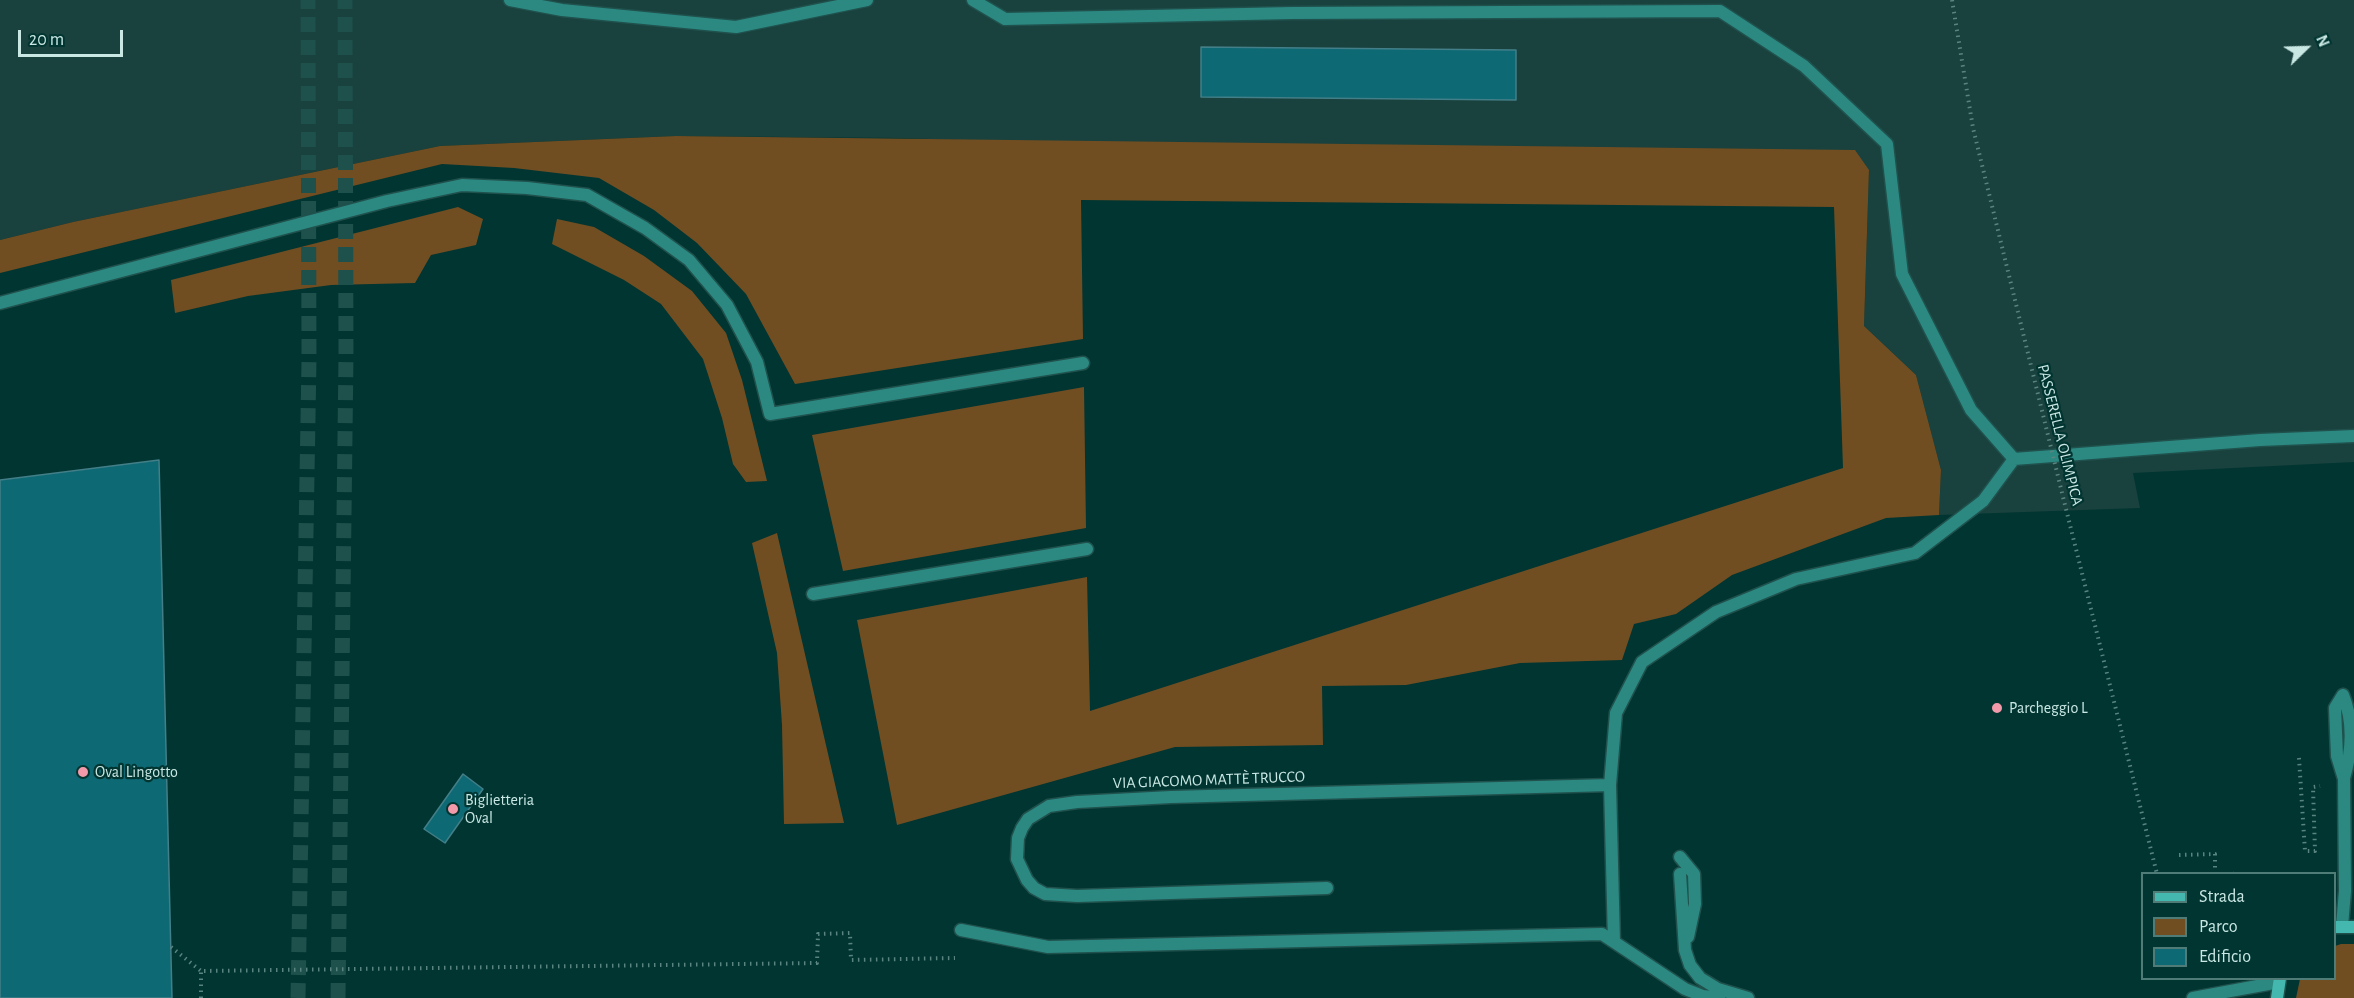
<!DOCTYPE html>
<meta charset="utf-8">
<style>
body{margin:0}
#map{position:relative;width:2354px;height:998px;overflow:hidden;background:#003531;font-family:"Alegreya Sans",sans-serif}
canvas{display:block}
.legend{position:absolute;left:2141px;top:872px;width:195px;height:108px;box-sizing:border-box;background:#003531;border:2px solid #507c78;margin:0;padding:8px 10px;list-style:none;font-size:18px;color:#c9e7e3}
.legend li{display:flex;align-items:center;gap:12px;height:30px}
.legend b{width:30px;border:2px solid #507c78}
.north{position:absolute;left:2276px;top:18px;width:60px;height:60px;-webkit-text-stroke:4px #003531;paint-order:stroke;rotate:67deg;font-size:16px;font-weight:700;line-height:24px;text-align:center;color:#c9e7e3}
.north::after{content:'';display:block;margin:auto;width:21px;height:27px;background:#c9e7e3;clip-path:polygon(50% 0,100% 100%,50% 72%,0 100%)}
.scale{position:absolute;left:18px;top:30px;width:105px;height:27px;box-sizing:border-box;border:3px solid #c9e7e3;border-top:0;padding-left:8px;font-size:18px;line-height:21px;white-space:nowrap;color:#c9e7e3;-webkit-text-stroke:4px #003531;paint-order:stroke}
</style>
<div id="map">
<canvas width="2354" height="998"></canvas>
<ul class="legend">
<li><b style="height:8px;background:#44b8af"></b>Strada</li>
<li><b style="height:16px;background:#714d22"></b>Parco</li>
<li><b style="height:16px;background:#0d6974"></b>Edificio</li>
</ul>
<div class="north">N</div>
<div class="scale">20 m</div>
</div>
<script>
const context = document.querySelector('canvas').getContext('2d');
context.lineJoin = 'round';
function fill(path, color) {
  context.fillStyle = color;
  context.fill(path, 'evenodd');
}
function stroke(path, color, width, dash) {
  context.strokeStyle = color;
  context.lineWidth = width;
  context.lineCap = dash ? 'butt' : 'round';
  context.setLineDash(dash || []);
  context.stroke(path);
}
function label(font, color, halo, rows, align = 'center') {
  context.font = font + ' "Alegreya Sans",sans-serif';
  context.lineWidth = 4.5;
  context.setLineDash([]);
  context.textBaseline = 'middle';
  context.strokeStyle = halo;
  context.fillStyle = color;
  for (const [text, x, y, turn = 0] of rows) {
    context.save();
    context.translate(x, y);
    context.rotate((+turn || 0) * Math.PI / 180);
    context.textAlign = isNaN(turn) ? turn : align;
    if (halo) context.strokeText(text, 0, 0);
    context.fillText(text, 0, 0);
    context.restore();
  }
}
fill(new Path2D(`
 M0,0H2354V462L2133,473L2140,508L1939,515L1941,470L1916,375L1864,326L1869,170L899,138L676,136L440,146L73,222L0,240Z`), '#19413d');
fill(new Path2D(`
 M676,136L1855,150L1869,170L1864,326L1916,375L1941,470L1939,515L1886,518L1732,575L1676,614L1634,624L1622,660L1520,663L1406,685L1322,686L1323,745L1175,747L897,825L857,620L1087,577L1090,711L1843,468L1834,207L1081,200L1083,339L795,384L746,294L697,243L654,210L599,178L514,168L442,164L0,273V240L73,222L440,146Z
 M458,207L483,219L476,245L431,255L415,283L331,285L248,296L175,313L171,280Z
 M557,219L594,227L644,256L692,291L726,333L742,380L767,481L746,482L733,464L722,418L703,359L661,304L624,280L552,244Z
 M1084,387L1086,528L843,571L812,435Z
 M777,533L844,823L784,824L782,725L777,653L752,543Z
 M2341,944H2354V998H2296L2300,979L2334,978L2335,946Z`), '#714d22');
const building = new Path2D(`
 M1201,47L1516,50V100L1201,97Z
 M159,460L172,998H0V480Z
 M463,774L483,789L445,843L424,829Z`);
fill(building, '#0d6974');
stroke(building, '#437f88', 1.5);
stroke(new Path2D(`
 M298,998L309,360L308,0
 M338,998L346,355L345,0`), '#1e504c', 15, [15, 8]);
const lane = new Path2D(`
 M510,0L562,10L736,27L867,0
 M973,0L1005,19L1292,13L1720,11L1804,66L1887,144L1902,274L1971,410L2014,459
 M0,303L387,201L462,185L527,188L587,195L645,228L689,260L727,305L757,362L770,414L1083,363
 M813,594L1087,549
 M2343,695C2354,722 2352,751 2344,778
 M1680,857L1694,874L1695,904L1688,937
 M1680,874L1685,950L1690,965L1700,978L1718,989L1748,998
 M1327,888L1077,896L1045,894L1034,888L1027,880L1017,859L1018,838L1022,828L1028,819L1049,806L1077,802L1171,797L1610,785
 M2342,926L2345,891L2344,779L2337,756L2335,708L2343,695
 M961,930L1048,947L1602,934L1685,989L1703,996L1719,998
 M1614,942L1610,785L1616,713L1642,662L1716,612L1796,579L1915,553L1983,501L2014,459L2260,440L2354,436
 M2193,998L2279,982`);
const secondary = new Path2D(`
 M2334,927H2354
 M2277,998L2280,978`);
stroke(lane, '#20514d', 15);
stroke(secondary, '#20514d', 15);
stroke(new Path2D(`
 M2299,758L2305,851H2315L2313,787L2320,786
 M2179,855L2215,854V874
 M2233,874L2238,873
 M171,947L201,971
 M201,998V971L817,963L818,934L850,933L851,960L955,958`), '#598480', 4, [1.5, 4.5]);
stroke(lane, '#2b8982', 12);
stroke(secondary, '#44b8af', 12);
stroke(new Path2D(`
 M1952,0L1973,128L2065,505L2157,874`), '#598480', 4, [1.5, 4.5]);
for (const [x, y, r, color] of [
 [1997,708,6,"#f39aaa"],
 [83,772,6,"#f39aaa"],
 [453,809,6,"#f39aaa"]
]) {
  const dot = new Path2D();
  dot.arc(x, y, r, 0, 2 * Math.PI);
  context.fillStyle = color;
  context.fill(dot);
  stroke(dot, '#003531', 2);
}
label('16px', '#c9e7e3', '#003531', [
 ["PASSERELLA OLIMPICA",2060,435,76],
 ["VIA GIACOMO MATTÈ TRUCCO",1209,780,-2]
]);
label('16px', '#c9e7e3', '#003531', [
 ["Parcheggio L",2009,708],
 ["Oval Lingotto",95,772],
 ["Biglietteria",465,800],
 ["Oval",465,818]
], 'left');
</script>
